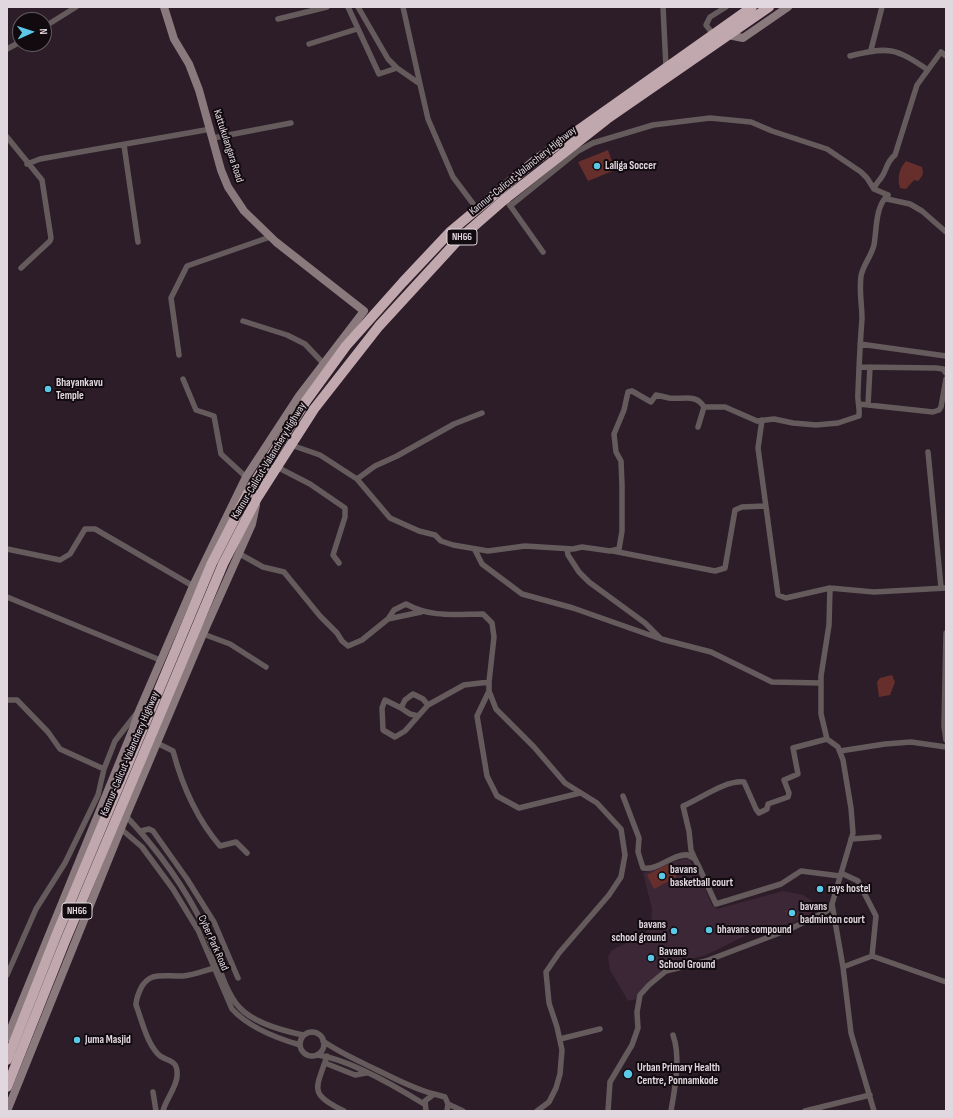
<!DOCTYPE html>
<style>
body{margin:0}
#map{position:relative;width:953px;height:1118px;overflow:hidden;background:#2d1d28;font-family:"Sofia Sans Condensed",sans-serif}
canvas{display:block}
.frame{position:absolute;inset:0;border:8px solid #e1d7de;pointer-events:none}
.north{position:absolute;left:12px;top:12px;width:40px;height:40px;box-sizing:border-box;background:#110a0f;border:1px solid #645c62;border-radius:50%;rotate:87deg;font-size:11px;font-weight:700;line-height:16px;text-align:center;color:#e1d7de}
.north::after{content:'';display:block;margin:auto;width:14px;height:18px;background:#5ac8e6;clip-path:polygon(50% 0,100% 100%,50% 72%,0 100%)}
</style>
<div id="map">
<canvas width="953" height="1118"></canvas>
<div class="frame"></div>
<div class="north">N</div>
</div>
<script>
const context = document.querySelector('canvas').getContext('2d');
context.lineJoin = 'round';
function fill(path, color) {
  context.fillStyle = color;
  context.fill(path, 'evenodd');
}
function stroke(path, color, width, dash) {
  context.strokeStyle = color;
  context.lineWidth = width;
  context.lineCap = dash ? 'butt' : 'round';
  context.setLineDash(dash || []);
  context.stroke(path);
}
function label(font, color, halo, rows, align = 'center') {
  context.font = font + ' "Sofia Sans Condensed",sans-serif';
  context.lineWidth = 4;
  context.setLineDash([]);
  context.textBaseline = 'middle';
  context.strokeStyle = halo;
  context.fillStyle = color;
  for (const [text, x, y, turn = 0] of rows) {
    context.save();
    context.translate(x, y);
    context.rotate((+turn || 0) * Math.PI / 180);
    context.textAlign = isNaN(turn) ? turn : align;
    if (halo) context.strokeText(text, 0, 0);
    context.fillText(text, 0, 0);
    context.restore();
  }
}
fill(new Path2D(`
 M688,858L698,872L712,905L717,909L783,891L803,895L812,901V912L808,916L793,923L747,935L706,955L676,963L642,989L636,999L628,1001L610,970L608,957L611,951L616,948L645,934L651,925L652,909L643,873L667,863Z
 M625,1069L635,1074L631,1080L622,1074Z`), '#3c2736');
fill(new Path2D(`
 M608,150L615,170L588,181L578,162Z
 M906,161L922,167C924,173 923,176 918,181L914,180L906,189L900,188C897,177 899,169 906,161Z
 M892,675L895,682L890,695L879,697L877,682L880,678Z
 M670,863L677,877L654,889L647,875Z
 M795,909L799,915L791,919L785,911Z`), '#672f2c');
stroke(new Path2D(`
 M348,7L379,74L397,68
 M358,7L388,59L397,68L420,84L428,119L453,177L477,209
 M403,7L420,84
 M663,7L666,67
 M278,19L327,7
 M44,27L76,7
 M713,34L706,25L710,17L726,7
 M309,44L357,29
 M7,49L20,42
 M871,50L882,7
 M850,56C888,46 896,48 928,70
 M7,137L42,180L51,238L50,241L21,268
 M213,138L291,123
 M124,145L138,242
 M27,164L40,159L211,129
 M874,189C876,183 878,182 881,178C887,170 886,162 895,155L917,85L941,52L946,56
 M888,195L887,199L910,204L922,211L946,232
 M509,204L543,252
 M510,206L578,151L593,143L653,125L710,118L751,122L772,131L827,149L861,172L867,178L874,189L888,195
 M243,321L287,335L305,344L323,363
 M860,344L946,356
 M179,355L171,298L187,266L270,237
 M859,367L936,368L943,369L946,373
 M183,379L196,410L214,416L221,454L246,477
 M859,404L933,412L939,410L941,407L946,379
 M868,405L870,367
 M762,420L758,448L778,595L786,598L830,588
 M698,427L704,407
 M291,445L320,455L357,479L390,518L419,531L435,535L441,541L453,545L488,551L525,546L573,549L582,547L610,551L619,549L622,531V485L621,461L616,452L614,434L624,410L628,392L632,391L651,402L656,395C661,396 665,397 669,398C682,400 696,393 704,407H725L757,421L774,419L793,423L816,425L838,423L859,416C860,408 857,400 858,392C859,367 860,344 862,319C862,305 859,291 861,276C863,265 871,257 874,245C877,228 875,207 888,195
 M928,452L941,587
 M277,467L310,484L345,508V517L333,555L339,563
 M357,479L375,466L397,456L454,424L482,413
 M7,549L60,560L70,554L85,529H95L193,586
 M567,549L568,555L579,572L589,582L645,623L661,639L711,652L772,682L821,683
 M475,550L482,564L522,594L573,608L661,639
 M613,551L715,571L725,568L735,510L742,507L765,506
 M238,553L263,567L284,572L320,616L337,633L342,641L348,646L362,640L388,619L394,610L406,604C431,618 456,614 483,614L492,623L494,637L489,682L464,685L428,705L405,731L395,737L383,730L382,708L385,700L401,708
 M7,597L160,660
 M388,619L421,612
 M946,633L944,726L946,740
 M203,634L230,644L266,667
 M489,682V691L496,709L534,747L565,783L597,803L621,829L625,855L621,877L609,895L559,953L546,972L549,1003L557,1027L562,1050L560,1074L556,1088L549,1102L537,1111
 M489,691L477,716L487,776L497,796L519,808L580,793
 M7,700H17L48,732L60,749L104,769
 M418,716L410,714L401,708L405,700L413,694L423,699L428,705
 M157,743L173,751C182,785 197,819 220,846L236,842L247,853
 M840,751L885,744L911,742L946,747
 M623,796L639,838L638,852L643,868C658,871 673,853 688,855L695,859L698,865L716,904L781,884L801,871L840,876
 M126,816C156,848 185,887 204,927C215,950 223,991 240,1008C254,1023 284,1031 303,1035
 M121,829L142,847L173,889L198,930L232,1009C249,1028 276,1038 300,1045
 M141,831L149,829L153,831L187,879L214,922L238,978
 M851,839L879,837
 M695,859L691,850L689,831L683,806C700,799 725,780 744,782L756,809L759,813L767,809L768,804L788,797L789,793L784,780L798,774L793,748L827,739
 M841,873L858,881L876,916L872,956L946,982
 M832,904L843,967
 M872,956L843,967L851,1033L874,1111
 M7,975L36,909L65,863L98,795L104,769L115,741L136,714
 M300 1044a12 12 0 1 1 24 0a12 12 0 1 1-24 0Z
 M560,1039L600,1029
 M323,1041C340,1053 359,1061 377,1070C396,1079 414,1089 434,1094
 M318,1055C351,1060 395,1086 424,1104
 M327,1056C316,1090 308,1093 344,1111
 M325,1063L355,1075L366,1073
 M153,1092L156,1111
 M448,1104L463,1111
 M163,1111C166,1099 175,1090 177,1077C179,1057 165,1063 157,1053C146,1040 142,1021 136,1005C136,999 138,995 140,990C149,970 165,977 183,976C194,975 204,971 214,968
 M426,1111L425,1101L434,1094L445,1097L448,1104L447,1111
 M608,1111L610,1082L632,1045L638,1028L637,1012L640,995L649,985L666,971L706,961L790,929L827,911L832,904L853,833L851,808L843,760L838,747L827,739L821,714V676L829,625L830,588L874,592L946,588
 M671,1111C675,1088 681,1057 673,1035
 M805,1111L870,1095`), '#655b5d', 5.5);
stroke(new Path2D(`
 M728,35L743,38L788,7
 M7,1038L133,729L139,711L193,586L246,477L299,396L364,311L276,242L244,211L228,187L221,170L199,90L189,64L174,39L164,7
 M7,1111L126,816L203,634L252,524L256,505`), '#8a7a7e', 8);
stroke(new Path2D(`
 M7,1060L56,936L212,563L248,493L306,401L346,346L403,282L451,231L536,160L752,7
 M7,1087L65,941L223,564L257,498L314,409L379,326L458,240L505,199L607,119L769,7`), '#c1a8ae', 10);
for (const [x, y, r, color] of [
 [597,166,4,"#5ac8e6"],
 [48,389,4,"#5ac8e6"],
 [662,876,4,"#5ac8e6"],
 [820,889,4,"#5ac8e6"],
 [792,913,4,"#5ac8e6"],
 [709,930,4,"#5ac8e6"],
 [674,931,4,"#5ac8e6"],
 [651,958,4,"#5ac8e6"],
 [77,1040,4,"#5ac8e6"],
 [628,1074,5,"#5ac8e6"]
]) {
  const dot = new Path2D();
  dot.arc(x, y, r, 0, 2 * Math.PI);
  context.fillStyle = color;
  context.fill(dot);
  stroke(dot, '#110a0f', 1.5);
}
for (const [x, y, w] of [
 [462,237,30],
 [77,911,30]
]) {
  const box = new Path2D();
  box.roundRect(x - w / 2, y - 8, w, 16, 3);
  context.fillStyle = '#110a0f';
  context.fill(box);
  stroke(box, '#e1d7de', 1);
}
label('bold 10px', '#e1d7de', null, [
 ["NH66",462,237],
 ["NH66",77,911]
]);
label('11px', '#e1d7de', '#110a0f', [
 ["Kattukulangara Road",228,146,72],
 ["Kannur-Calicut-Valanchery Highway",523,171,-39],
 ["Kannur-Calicut-Valanchery Highway",269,461,-59],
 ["Kannur-Calicut-Valanchery Highway",130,754,-67],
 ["Cyber Park Road",213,943,66]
]);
label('bold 11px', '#e1d7de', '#110a0f', [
 ["Laliga Soccer",605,166],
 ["Bhayankavu",56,383],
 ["Temple",56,396],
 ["bavans",670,870],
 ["basketball court",670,883],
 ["rays hostel",828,889],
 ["bavans",800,907],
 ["badminton court",800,920],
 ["bavans",666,925,"right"],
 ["school ground",666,938,"right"],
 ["bhavans compound",717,930],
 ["Bavans",659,952],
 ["School Ground",659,965],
 ["Juma Masjid",85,1040],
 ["Urban Primary Health",637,1068],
 ["Centre, Ponnamkode",637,1081]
], 'left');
</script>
